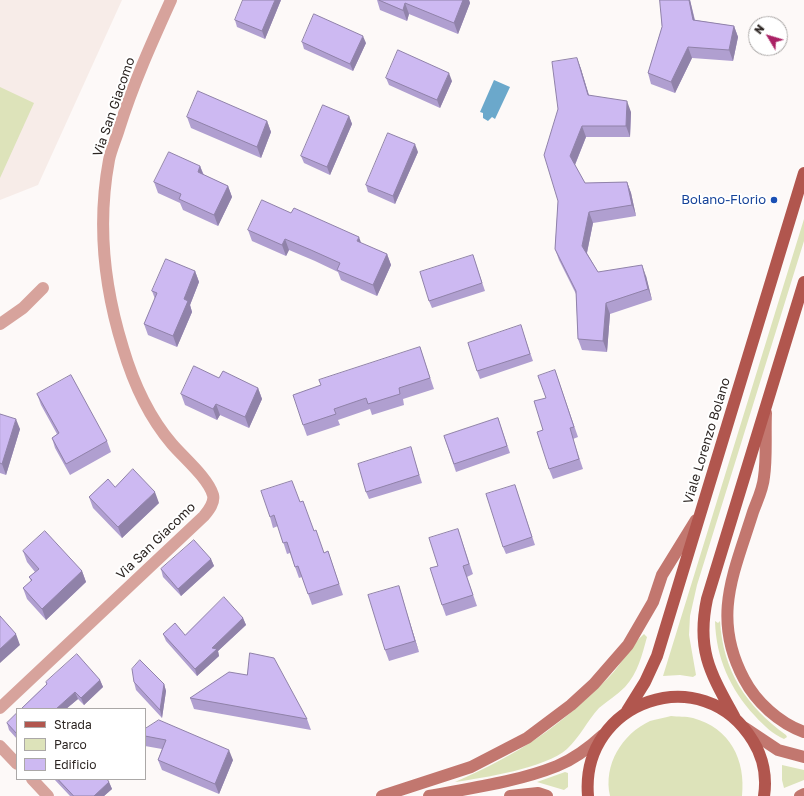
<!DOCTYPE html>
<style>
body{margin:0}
#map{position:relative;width:804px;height:796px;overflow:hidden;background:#fdf9f8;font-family:"Golos Text",sans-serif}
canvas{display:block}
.legend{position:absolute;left:16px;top:708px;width:130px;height:72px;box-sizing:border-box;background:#fff;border:1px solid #aba8a7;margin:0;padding:5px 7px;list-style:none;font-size:12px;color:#2d2623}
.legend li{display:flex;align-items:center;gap:8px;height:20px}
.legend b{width:20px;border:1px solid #aba8a7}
.north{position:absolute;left:748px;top:16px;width:40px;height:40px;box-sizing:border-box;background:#fff;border:1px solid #aba8a7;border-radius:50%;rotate:308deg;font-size:11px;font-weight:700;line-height:16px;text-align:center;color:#2d2623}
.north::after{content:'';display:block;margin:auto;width:14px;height:18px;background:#aa2165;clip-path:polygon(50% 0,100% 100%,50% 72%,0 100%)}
</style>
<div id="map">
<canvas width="804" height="796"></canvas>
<ul class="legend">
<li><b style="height:5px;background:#b1564e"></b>Strada</li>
<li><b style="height:11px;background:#dde3ba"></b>Parco</li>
<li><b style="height:11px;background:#cdb9f2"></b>Edificio</li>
</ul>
<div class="north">N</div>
</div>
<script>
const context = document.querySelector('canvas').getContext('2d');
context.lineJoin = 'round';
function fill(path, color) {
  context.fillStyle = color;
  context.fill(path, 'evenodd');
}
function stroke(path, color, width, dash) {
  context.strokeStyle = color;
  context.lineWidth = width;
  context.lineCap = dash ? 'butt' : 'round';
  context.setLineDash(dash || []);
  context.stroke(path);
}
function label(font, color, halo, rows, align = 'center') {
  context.font = font + ' "Golos Text",sans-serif';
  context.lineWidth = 4;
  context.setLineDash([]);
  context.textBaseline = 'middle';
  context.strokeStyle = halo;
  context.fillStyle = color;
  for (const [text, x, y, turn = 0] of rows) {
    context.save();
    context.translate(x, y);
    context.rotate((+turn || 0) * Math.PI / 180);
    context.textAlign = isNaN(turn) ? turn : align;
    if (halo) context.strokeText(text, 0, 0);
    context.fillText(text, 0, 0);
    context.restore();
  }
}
fill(new Path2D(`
 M0,0H122L38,185L0,200Z`), '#f7ece8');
fill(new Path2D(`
 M0,87L34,103L0,178Z
 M804,219V241L697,585L690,616L689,635L696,675L693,677L680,675L663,676Z
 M715,621L718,623L720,621C723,671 746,706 786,735L787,737L784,739C773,734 764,726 755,716C730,689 716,658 715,621Z
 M644,634L647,637C642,655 638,673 625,687C617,695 607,701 599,708C587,721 580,737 567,749C546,768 483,778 455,782C519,754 560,727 609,677C622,664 630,646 644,634Z
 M671,716C678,717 686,716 693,718C730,728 746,760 742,796H610C603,765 622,734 650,721C656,719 665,718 671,716Z
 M782,765L804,770V780L784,788L782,780Z
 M565,772L568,773V787L564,790L537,782Z`), '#dde3ba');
fill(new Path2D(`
 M494,80L510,87L495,119L492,117L488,121L483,118V113L480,112Z`), '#6ba8cb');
stroke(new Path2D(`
 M0,324L23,308L43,288
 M0,708L204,516C208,511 215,503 213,495C208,478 184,458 172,444C149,417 133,382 123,348C104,287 97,224 109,160C111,150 116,139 119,129C133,84 152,42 171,0
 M0,746L17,764
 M32,779L48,796`), '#d7a39c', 12);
stroke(new Path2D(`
 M766,413C765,434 767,457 764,477C763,489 757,501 753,512C734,573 711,617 744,679C756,702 779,723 804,732
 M745,728L778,750L804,757
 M382,796L471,767L527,738L571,705L594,684L628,645L653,602L662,575L696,520
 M429,796C471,788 517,782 557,766C574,759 590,747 603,735
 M510,796L538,793L547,796
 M800,796L804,794`), '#c2776f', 12);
stroke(new Path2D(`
 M627,711L645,682L657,656L804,173
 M735,718C711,674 696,651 707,599L804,282
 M588,796C580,701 703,658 753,741C763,757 767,777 764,796`), '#b1564e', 12);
fill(new Path2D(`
 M281,0L265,39L237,27L235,20Z
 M377,0H469L470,3L458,34L409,14L407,21L380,10Z
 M660,0H690L695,20L734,26L738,37L733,61L692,58L675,93L651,84L648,73L662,27Z
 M302,42L366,43L353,71L304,49Z
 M577,58L581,69L589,95L631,112L630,137H586L575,165L585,183L627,182L631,193L636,216L593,223L587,253L598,272L646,276L652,300L610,314L607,352L582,350L578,339L576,294L559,260L555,249L558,201Z
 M386,78L452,81L440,108L389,85Z
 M349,116L352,124L330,175L304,163L301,156Z
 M187,117L267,121L271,132L261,158L191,128Z
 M418,152L395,204L368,192L366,185Z
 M200,166L204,175L228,186L232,197L218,226L183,210L180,203L158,193L154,182Z
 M248,230L387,254L391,265L377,296L341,280L338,272L315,261L289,250L286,256L252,241Z
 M473,255L485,291L432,308L429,301Z
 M195,271L199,282L190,305L192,312L177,347L148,335L144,324L155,299L152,291Z
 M523,332L533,361L480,379L477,371Z
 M420,347L434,389L403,399L404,405L372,415L370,409L338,420L340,425L307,436L303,425L321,385Z
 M555,370L578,437L573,439L583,469L553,479L549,469L543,430L546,398Z
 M219,378L258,388L262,399L249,428L220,415L217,420L185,405L181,394Z
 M37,394L107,441L111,452L70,475L55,448L52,438L57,434L41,405Z
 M0,414L20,429L6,475L0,473Z
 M498,418L510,453L456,472L444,436Z
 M413,455L422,483L369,499L366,492Z
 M515,485L535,545L506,554L503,547Z
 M115,487L159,503L122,538L93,508L89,497Z
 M300,502L324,553L328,551L343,595L312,605L302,577L299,578L290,553L287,554L278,526L273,528L270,517Z
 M458,529L473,574L467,577L477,606L446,616L442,605L438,566Z
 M23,551L82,571L86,582L46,620L27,599L23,588L31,581L29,577L35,572L27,562Z
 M211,559L214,566L181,596L163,577L161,569Z
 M399,586L402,597L419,652L389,661L385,650Z
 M243,618L246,625L218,651L219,656L197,676L166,641L163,634L185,635Z
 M247,675L307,719L311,730L194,709L190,698Z
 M100,680L103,687L84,705L78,699L66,709H21L47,684L46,682Z
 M134,682L164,684L166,691L162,718L136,690Z
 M17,713V739L9,730L7,723Z
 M145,729L233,760L219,794L162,770L158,760L162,749L145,746Z
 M54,779H107L109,782L112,789L104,796H70Z`), '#b09fd0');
fill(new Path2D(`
 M275,0H281L265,39L262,31Z
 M463,0H469L470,3L458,34L454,23Z
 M689,0H690L697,31L693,20Z
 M405,3L409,14L407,21L403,10Z
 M734,26L738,37L733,61L729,50Z
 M363,36L366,43L353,71L350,64Z
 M688,47L692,58L675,93L671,82Z
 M577,58L581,69L592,106L588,95Z
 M449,73L452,81L440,108L437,100Z
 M627,101L631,112L630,137L626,126Z
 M349,116L352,124L330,175L327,167Z
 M267,121L271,132L261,158L257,147Z
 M582,126L586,137L574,167L570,156Z
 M415,144L418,152L395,204L393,196Z
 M200,166L204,177L198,172Z
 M627,182L631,193L636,216L632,205Z
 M228,186L232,197L218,226L214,215Z
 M589,212L593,223L586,257L582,246Z
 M359,237L363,248L357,241Z
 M285,239L289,250L286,256L282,245Z
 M387,254L391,265L377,296L373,285Z
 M642,265L646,276L652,300L648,289Z
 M195,271L199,282L190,305L192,312L177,347L173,336L184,299Z
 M606,303L610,314L607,352L603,341Z
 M258,388L262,399L249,428L245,417Z
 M216,404L220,415L217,420L213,409Z
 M16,419L20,429L6,475L2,464Z
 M155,492L159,503L122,538L118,527Z
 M211,559L214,566L181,596L178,589Z
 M82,571L86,582L46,620L42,609Z
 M399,586L402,597L419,652L415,641Z
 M243,618L246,625L218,651L219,656L197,676L195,669L212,648Z
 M16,634L20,645L0,663V649Z
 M100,680L103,687L84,705L81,698Z
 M164,684L166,691L162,718L160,710Z
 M75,692L78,699L66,709H56Z
 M229,750L233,760L219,794L215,784Z
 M109,782L112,789L104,796H94Z`), '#9082a9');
const building = new Path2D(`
 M243,0H275L262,31L235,20Z
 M379,0H463L454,23L405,3L403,10Z
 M660,0H689L693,20L734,26L729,50L688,47L671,82L648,73L662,27Z
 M314,14L363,36L350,64L302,42Z
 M398,50L449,73L437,100L386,78Z
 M577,58L588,95L627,101L626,126H582L570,156L585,183L627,182L632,205L589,212L582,246L598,272L642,265L648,289L606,303L603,341L578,339L576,291L555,249L558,201L544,155L558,109L552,62Z
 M198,91L267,121L257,147L187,117Z
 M323,105L349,116L327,167L301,156Z
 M388,133L415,144L393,196L366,185Z
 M169,152L200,166L198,172L228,186L214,215L179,199L181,194L154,182Z
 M262,200L291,213L294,208L359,237L357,241L387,254L373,285L337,270L340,263L311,250L285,239L282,245L248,230Z
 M473,255L482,283L429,301L420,272Z
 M166,259L195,271L184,299L188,301L173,336L144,324L157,293L152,291Z
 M521,325L530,354L477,371L468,343Z
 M420,347L430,378L399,388L400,394L368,404L366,398L334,409L336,414L303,425L293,395L321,385L319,380Z
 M194,366L219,378L223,371L258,388L245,417L216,404L213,409L181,394Z
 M555,370L574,427L570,428L579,459L549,469L537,432L543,430L534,401L546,398L538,376Z
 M71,375L107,441L66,464L52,438L59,433L37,394Z
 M0,414L16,419L2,464L0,463Z
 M498,418L507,446L454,464L444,436Z
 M411,447L419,475L366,492L358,464Z
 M133,469L155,492L118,527L89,497L108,479L115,487Z
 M292,481L300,502L303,501L314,531L316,530L324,553L328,551L339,584L308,594L298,566L295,567L287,542L283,543L274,515L270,517L261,491Z
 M515,485L532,537L503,547L486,494Z
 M458,529L469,564L463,566L473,595L442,605L430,568L438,566L429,538Z
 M45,531L82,571L42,609L23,588L32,580L29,577L39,569L23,551Z
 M194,540L211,559L178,589L161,569Z
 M399,586L415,641L385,650L368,595Z
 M224,597L243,618L212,648L217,649L195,669L163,634L175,623L185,635Z
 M0,616L16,634L0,649Z
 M250,653L274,658L307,719L190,698L229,672L247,675Z
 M77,654L100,680L81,698L75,692L56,709H21L47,684L46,682Z
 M140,660L164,684L160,710L134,682L132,669Z
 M17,713V734L7,723Z
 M159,720L229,750L215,784L158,760L166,740L145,736V729Z
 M58,779H107L109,782L94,796H74Z`);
fill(building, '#cdb9f2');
stroke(building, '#9082a9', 1);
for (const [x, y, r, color] of [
 [774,200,4,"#1a4fb4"]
]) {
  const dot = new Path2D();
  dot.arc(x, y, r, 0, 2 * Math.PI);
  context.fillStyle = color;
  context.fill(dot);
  stroke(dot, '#fff', 1.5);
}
label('13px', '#2d2623', '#fff', [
 ["Via San Giacomo",114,107,-71],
 ["Viale Lorenzo Bolano",707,441,-73],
 ["Via San Giacomo",156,541,-44]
]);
label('13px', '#164399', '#fff', [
 ["Bolano-Florio",766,200]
], 'right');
</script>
